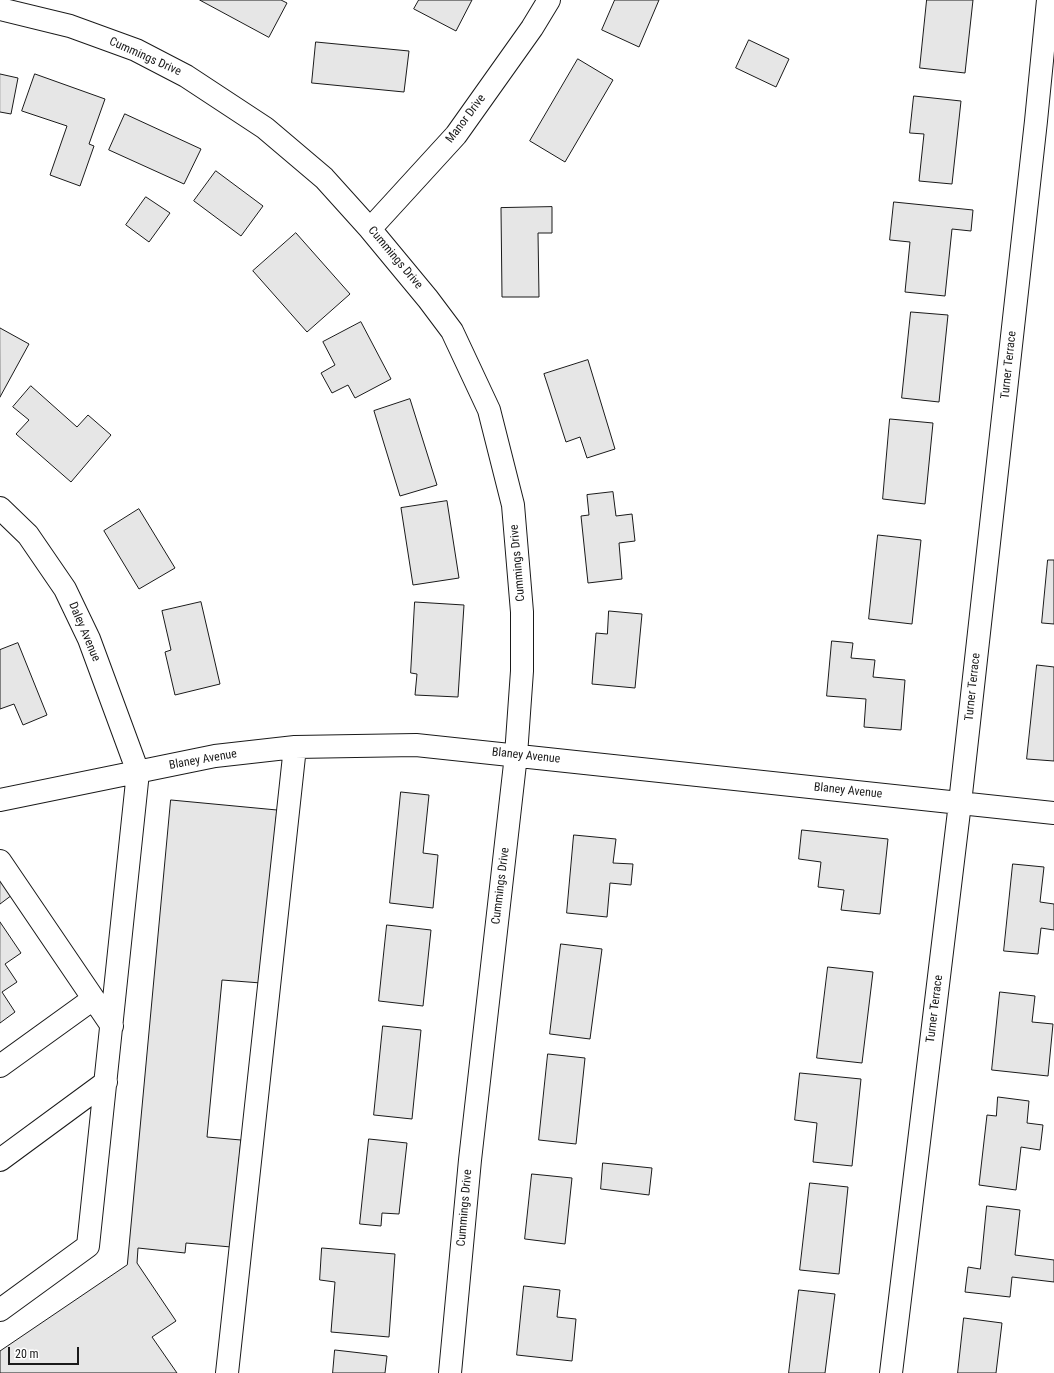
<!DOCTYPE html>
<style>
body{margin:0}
#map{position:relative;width:1054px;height:1373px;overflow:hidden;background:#fff;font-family:"Roboto Condensed",sans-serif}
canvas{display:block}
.scale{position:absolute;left:8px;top:1347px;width:71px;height:18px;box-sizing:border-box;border:2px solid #1a1a1a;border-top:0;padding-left:5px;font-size:12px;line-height:14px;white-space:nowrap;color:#1a1a1a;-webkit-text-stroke:3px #fff;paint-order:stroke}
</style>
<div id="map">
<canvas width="1054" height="1373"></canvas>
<div class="scale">20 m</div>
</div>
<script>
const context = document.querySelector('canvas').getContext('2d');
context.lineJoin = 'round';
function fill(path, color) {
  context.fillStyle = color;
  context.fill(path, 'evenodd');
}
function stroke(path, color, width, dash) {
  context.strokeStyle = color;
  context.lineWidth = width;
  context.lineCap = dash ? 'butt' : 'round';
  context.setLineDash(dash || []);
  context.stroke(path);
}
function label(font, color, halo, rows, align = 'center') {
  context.font = font + ' "Roboto Condensed",sans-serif';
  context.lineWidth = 3;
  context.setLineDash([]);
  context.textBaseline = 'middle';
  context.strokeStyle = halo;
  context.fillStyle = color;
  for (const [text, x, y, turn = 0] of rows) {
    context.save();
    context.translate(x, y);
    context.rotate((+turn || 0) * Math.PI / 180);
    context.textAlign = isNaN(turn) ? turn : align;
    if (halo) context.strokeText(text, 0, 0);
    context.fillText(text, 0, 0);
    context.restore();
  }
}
const building = new Path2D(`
 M200,0H281L287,3L269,37Z
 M419,0H472L456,31L414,9Z
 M615,0H659L639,47L602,30Z
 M927,0H973L965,73L920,68Z
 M749,40L789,59L776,87L736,68Z
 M316,42L409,51L404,92L312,83Z
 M578,59L613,80L565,162L530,141Z
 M0,74L18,78L11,114L0,112Z
 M35,74L105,99L89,144L94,146L80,186L50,175L67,126L22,111Z
 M914,96L961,101L952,184L919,181L924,134L910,133Z
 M125,114L201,149L184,184L109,150Z
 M216,171L263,206L241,236L194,201Z
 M146,197L170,213L149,242L126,225Z
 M894,202L973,210L971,231L952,229L945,296L905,292L910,242L890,240Z
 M552,207V233H538L539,297H502L501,208Z
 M296,233L350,294L307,332L253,271Z
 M911,312L948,315L939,402L902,398Z
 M361,322L391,379L355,398L348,385L332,393L321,373L335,365L323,342Z
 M0,328L29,344L0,397Z
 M588,360L615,449L587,458L580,437L566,442L544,374Z
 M31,386L77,427L88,415L111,435L71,482L16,434L29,420L13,407Z
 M410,399L437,485L400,496L374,411Z
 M890,419L933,423L925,504L883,499Z
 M613,492L616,516L632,514L635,541L619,543L622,579L588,583L581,516L589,515L587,495Z
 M447,501L459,578L413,585L401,508Z
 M139,509L175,568L139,589L104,531Z
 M878,535L921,540L912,624L869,619Z
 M1048,560H1054V624L1042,623Z
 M201,602L220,684L175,695L165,652L171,650L162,611Z
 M415,602L464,605L458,697L415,695L417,674L411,673Z
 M609,611L642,614L635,688L592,684L596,633L607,634Z
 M832,641L853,643L851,658L875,660L873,677L905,680L901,730L864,727L866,699L827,696Z
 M18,643L47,715L23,725L14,704L0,709V650Z
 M1037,665L1054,667V761L1027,759Z
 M401,792L429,795L423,853L438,855L433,908L390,903Z
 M171,800L277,810L261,983L222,980L207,1137L241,1140L231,1247L186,1243L185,1253L138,1248L137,1263L176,1321L152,1337L177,1373H0V1351L127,1265Z
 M802,830L888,839L880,914L841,910L844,890L818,887L821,862L799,859Z
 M574,835L616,839L613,863L633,864L631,885L610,883L607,917L567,913Z
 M1013,864L1044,867L1040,902L1054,904V930L1041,928L1038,954L1004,951Z
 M0,877L12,895L0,904Z
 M0,922L21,953L5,964L17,982L2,992L15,1012L0,1023Z
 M387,925L431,930L423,1006L379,1001Z
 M561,944L602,949L590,1039L550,1034Z
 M828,967L873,972L862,1063L817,1058Z
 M1000,992L1035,996L1032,1022L1053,1024L1048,1076L992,1070Z
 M383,1026L421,1030L412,1119L374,1115Z
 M548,1054L585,1058L576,1144L539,1140Z
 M800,1073L861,1079L852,1166L813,1162L817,1123L795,1120Z
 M998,1097L1029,1101L1027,1123L1043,1125L1040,1150L1021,1147L1016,1190L979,1185L987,1115L996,1116Z
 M369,1139L407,1143L399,1214L382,1213L381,1226L360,1224Z
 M603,1163L652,1168L649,1195L601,1189Z
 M532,1174L572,1178L565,1244L525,1239Z
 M810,1183L848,1187L839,1274L800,1270Z
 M987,1206L1020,1210L1015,1255L1054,1260V1282L1012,1277L1010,1297L965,1292L968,1267L980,1269Z
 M322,1248L395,1254L389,1337L331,1332L335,1282L320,1280Z
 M524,1286L560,1290L557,1317L576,1319L572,1361L517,1355Z
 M799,1290L835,1294L825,1373H789Z
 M964,1318L1002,1323L996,1373H958Z
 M335,1350L387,1356L385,1373H333Z`);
fill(building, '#e6e6e6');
stroke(building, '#1a1a1a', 1);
const minor = new Path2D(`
 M0,9L70,26L136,50L186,76L265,128L324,178L370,229L428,299L452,331L489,410L513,505L522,612V671L516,755L470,1160L450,1373
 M370,229L456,135L532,28L549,0
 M0,508L28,535L65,589L89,639L138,772L88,1246L0,1310
 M0,800L215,756L295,747L416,745L1054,813
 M0,861L112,1026
 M0,1066L93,999
 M0,1160L106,1082
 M227,1373L295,747
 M891,1373L960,803L1036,121L1048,0`);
stroke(minor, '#1a1a1a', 24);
stroke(minor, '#fff', 22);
label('12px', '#1a1a1a', '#fff', [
 ["Cummings Drive",145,57,24],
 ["Manor Drive",466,119,-53],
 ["Cummings Drive",395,258,50],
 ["Turner Terrace",1009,365,-84],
 ["Cummings Drive",518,563,-95],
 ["Daley Avenue",84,632,67],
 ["Turner Terrace",973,687,-84],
 ["Blaney Avenue",526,756,6],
 ["Blaney Avenue",203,760,-10],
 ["Blaney Avenue",848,791,6],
 ["Cummings Drive",501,886,-83],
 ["Turner Terrace",935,1009,-83],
 ["Cummings Drive",465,1208,-85]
]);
</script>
